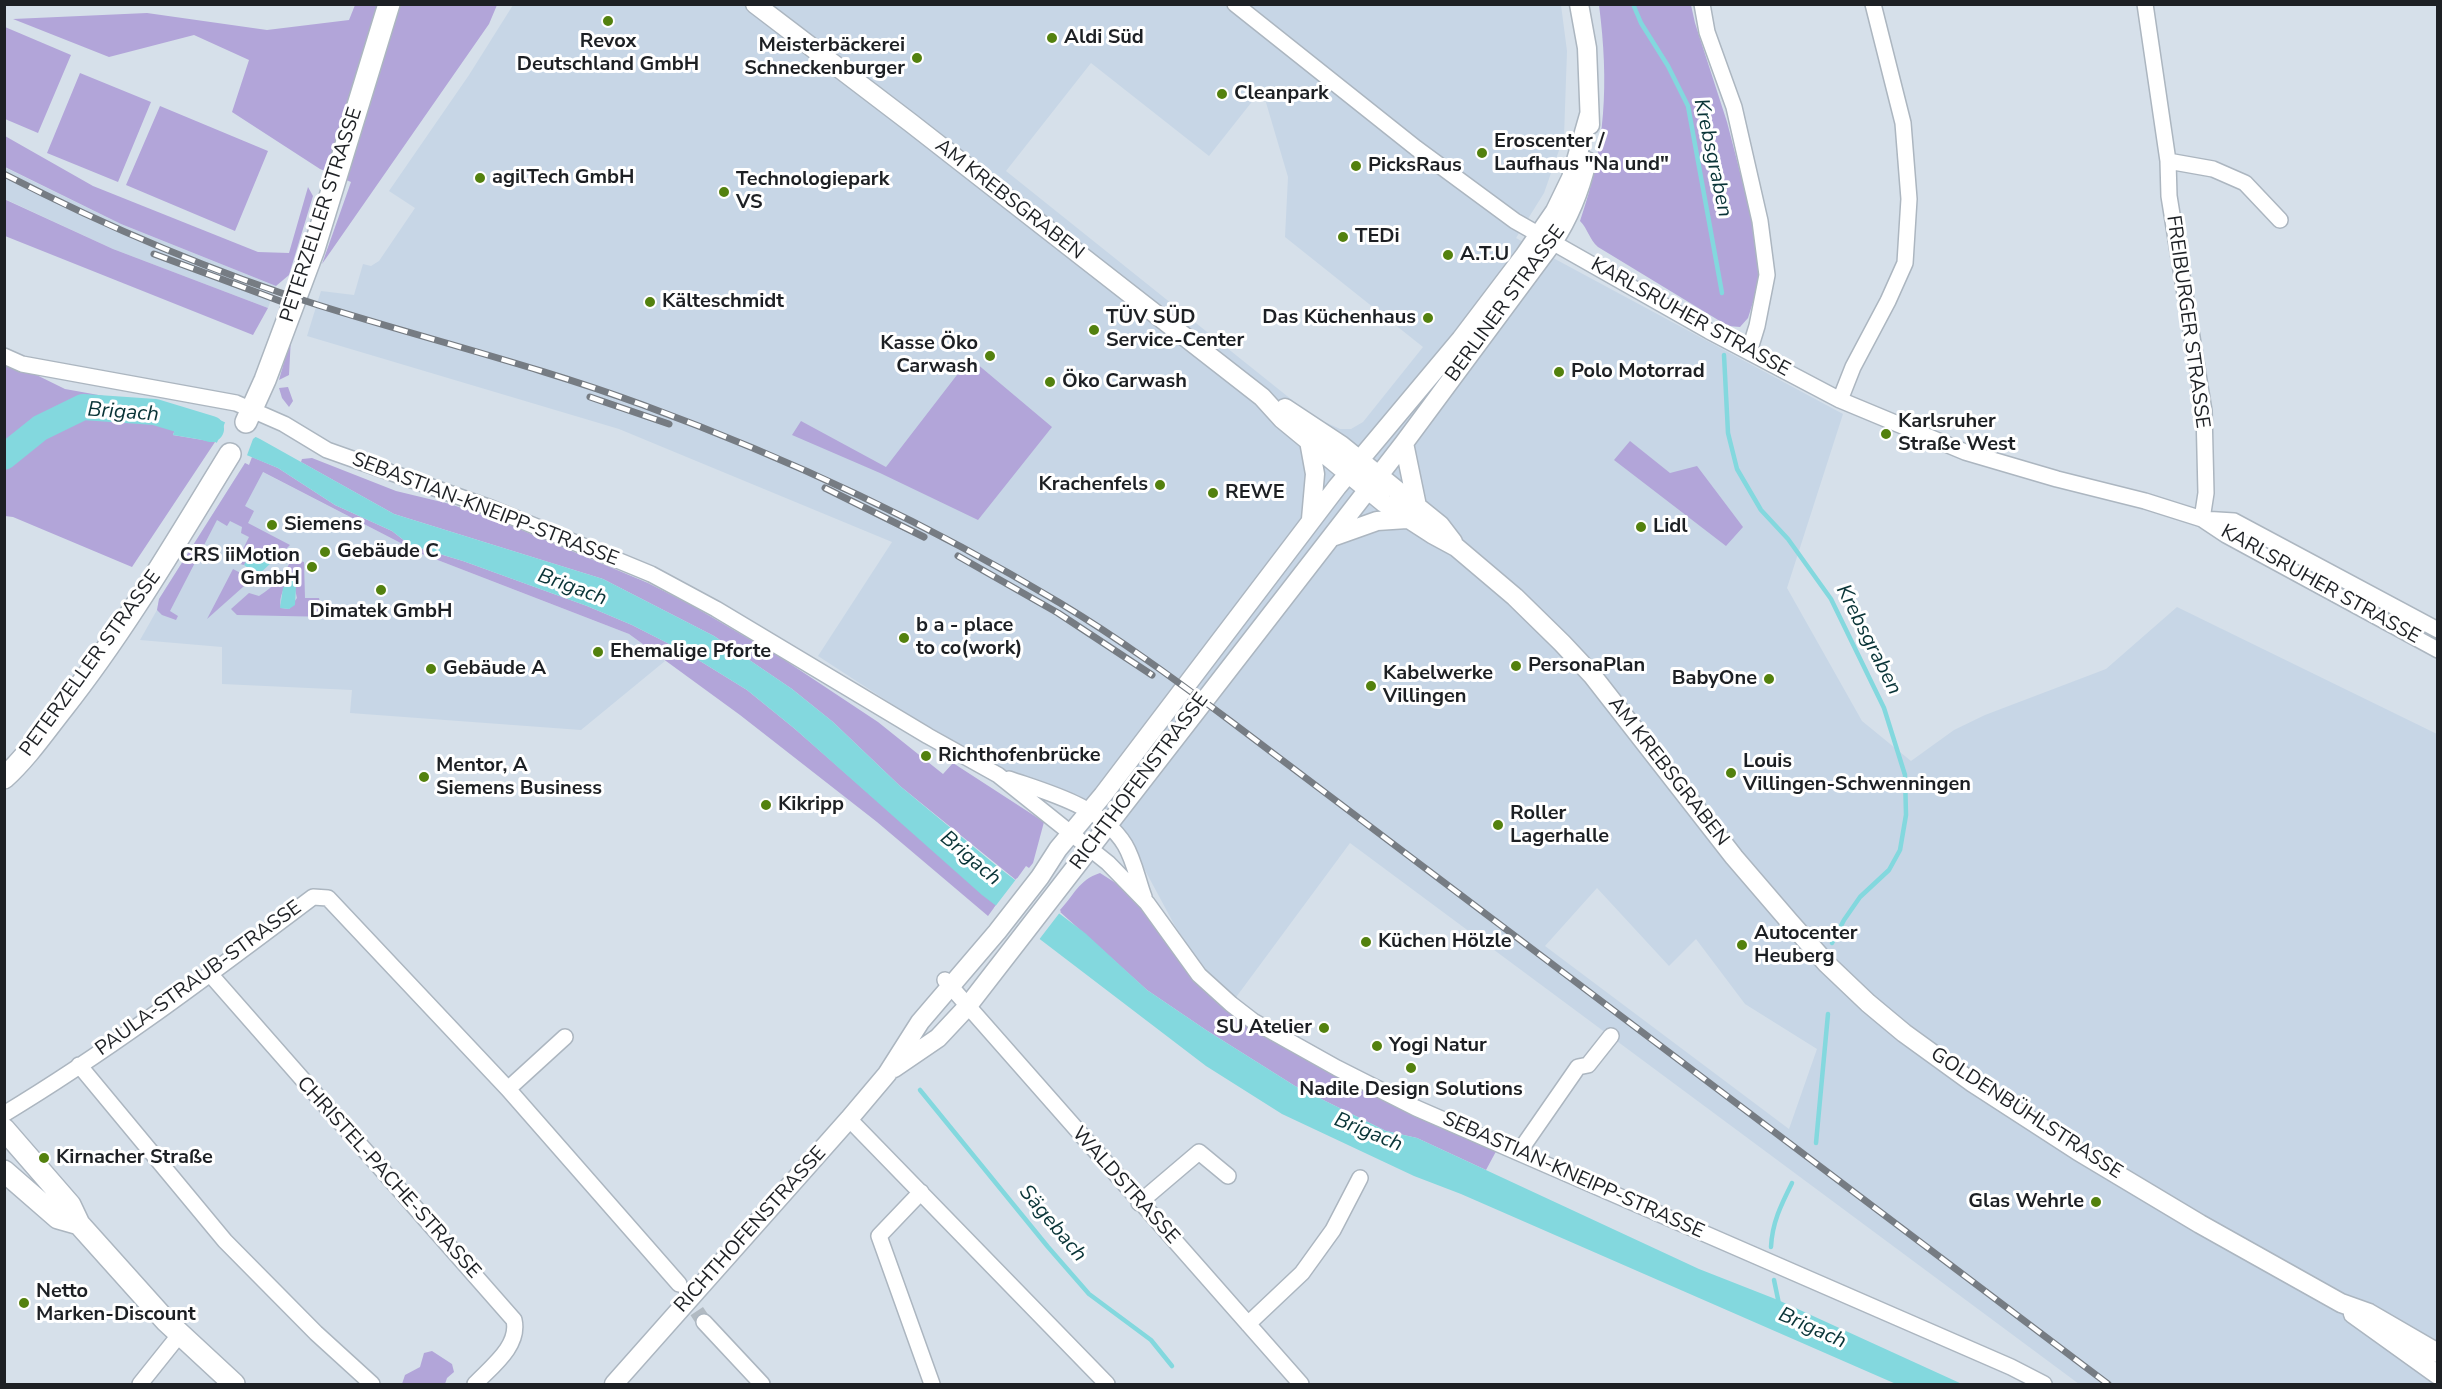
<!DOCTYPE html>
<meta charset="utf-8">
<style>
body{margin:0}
#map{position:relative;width:2442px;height:1389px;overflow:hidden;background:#d6e0ea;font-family:"Nunito Sans",sans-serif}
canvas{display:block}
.frame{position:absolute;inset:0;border:6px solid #1d2024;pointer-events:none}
</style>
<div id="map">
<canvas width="2442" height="1389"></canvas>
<div class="frame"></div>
</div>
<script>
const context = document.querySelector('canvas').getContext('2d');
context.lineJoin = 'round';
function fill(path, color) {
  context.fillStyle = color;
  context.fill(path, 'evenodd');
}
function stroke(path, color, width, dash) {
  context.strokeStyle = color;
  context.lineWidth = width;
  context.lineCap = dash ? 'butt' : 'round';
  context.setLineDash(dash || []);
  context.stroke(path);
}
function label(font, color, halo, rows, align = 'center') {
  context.font = font + ' "Nunito Sans",sans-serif';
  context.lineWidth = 6;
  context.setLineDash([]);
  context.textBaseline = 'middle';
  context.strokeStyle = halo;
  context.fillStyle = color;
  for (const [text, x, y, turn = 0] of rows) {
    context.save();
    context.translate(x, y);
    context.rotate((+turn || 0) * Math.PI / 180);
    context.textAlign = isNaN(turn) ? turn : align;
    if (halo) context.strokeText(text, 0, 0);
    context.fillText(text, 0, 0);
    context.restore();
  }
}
fill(new Path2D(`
 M513,5H1561L1567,51L1564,136L1544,193L1516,238L1843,414L1787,588L1862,721L1911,761L1954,730L1985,715L2106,669L2177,607L2437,734V1384H2079L1350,843L1234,1000L1203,969L1175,926L1125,833L1101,809L1078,795L1024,779L987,760L904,712L818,656L892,542L619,429L307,336L321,291L354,295L363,264L371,266L379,261L415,208L389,191L469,75ZM1091,63L1209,156L1262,89L1288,177L1285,237L1423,347L1363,422L1351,429H1340L1312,416L1006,171ZM1597,888L1669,966L1696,939L1745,1004L1817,1049L1789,1129L1545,946Z
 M4,167L121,224L276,286L268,308L113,249L5,199Z
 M245,463L422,554L629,634L665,661L581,730L350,713L352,690L222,684V647L140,640L157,610L159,599Z`), '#c7d6e6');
fill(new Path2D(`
 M355,5H497L489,24L322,264L351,182L320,169L232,112L249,60L194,35L109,57L13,19L147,13L267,30L349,20Z
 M1599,5H1691L1695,23L1727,122L1752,218L1762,274L1748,318L1740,327L1728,326L1598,247C1589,239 1588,229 1580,221C1606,146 1609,83 1599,5Z
 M5,27L71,55L38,133L5,119Z
 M80,73L151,102L118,182L47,153Z
 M160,106L268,151L235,231L126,185Z
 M5,136L93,186L258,252L289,253L308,187L313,196L289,275L276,286L121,224L5,167Z
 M4,199L113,249L268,308L253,335L5,236Z
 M291,337L289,375L279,380Z
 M970,358L1052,427L978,520L880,473L792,435L801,421L886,467Z
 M4,359L65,389L182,410L173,435L215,442L132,567L13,517L5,516Z
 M288,387L293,401L289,407L282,398L279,388Z
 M1630,441L1670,473L1697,466L1743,527L1726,546L1614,460Z
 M252,457L278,468L335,505L392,531L410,545L463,561L587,606L632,625L687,653L747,690L795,729L996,905L988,916L877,822L740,715L629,634L422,554L263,472L245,506L254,511L248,523L290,545L284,551L266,549L260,555L247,560L244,565L236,563L249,537L241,533L242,527L230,521L227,526L217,520L170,611L178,616L176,620L162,615L157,610L159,599L245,463L249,465Z
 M312,458L396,491L450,504L505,523L648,583L691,605L780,657L878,722L943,774L953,763L1044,822L1033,863L1029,868L1026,866L1016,880L900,786L833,722L792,689L714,636L603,579L394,514L301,462L302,459Z
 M291,559L304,562L305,598H319L320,602H331V617L237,615L231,609L249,593L259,596C273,587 286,575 291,559ZM292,576L297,598L289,609L281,608C278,596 285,586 292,576Z
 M233,569L252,579L207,619Z
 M1100,873L1147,903L1199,975L1253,1021L1500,1144L1486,1170L1417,1138L1386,1131L1295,1086L1206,1030L1147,990L1059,911C1074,896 1078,880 1100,873Z
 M432,1351L452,1364L454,1372L447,1378L445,1384H402L405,1375L420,1367L424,1353Z`), '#b2a5d9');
fill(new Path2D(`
 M182,410L220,420L260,439L394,514L603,579L714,636L792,689L833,722L900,786L998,867L1085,933L1147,990L1206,1030L1295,1086L1386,1131L1417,1138L1699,1269L1778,1300L1962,1384H1896L1461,1194L1414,1176L1282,1114L1206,1066L982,895L795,729L747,690L687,653L632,625L587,606L463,561L410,545L392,531L335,505L278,468L215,442L173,435Z
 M266,549L284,551L258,575L244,565L247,560L260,555Z
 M292,575L296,586L295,605L289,609L280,608L283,588Z`), '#83d8de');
fill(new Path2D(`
 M226,420L258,435L253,439L246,458L216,445Z
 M1017,878L1061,911L1038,941L994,908Z`), '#d6e0ea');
stroke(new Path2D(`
 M1633,4L1641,23L1668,66L1688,106L1722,293
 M1724,355L1728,433L1737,469L1761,510L1788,539L1831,599L1884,708L1905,775L1906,815L1900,850L1889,870L1860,897L1844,920L1832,943
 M920,1090L1048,1247L1089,1294L1151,1340L1172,1366
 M1816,1143L1828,1014
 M1771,1247C1772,1223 1781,1205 1792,1183
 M1774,1280L1779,1304`), '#83d8de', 4.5);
stroke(new Path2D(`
 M4,457L40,428L83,407L155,412L211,429`), '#83d8de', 26);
stroke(new Path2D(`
 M684,1292L704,1322`), '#b1bac2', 15, [15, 8]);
const minor = new Path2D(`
 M1235,4L1416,148L1515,221L1709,331L1840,400L1965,452L2057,479L2145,501L2202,519L2234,521L2438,630
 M1702,4L1707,32L1734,107L1760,221L1767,275L1757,326L1749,352
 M2145,4L2168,161L2169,196L2204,411L2206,493L2202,519
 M2168,161L2213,169L2245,183L2280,220
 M4,356L22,364L236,403L284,424L327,450L491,508L651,574L716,609L928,736L998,775L1108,863L1147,903L1199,975L1231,1004L1253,1021L1337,1068L1416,1108L2011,1367L2044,1384
 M1840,400L1853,367L1888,301L1905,263L1909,199L1903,123L1873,4
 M2202,519L2226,535L2438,650
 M1009,779C1049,793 1101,806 1125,845C1134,860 1138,881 1144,897
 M210,974L514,1320C520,1346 491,1367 475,1384
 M945,980L1301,1384
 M79,1065L225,1241L316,1333L372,1384
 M508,1089L565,1037
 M4,1114C112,1049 213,972 313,897L328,898L508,1089L679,1284
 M849,1119L1107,1384
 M1519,1152L1578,1067L1588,1065L1611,1036
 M921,1192L879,1236L932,1384
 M1139,1203L1199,1152L1228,1176
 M704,1322L762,1384
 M1248,1324L1302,1273L1333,1230L1360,1178
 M140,1384L180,1334`);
const tertiary = new Path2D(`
 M755,4L911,123L1262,397L1282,419L1384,503L1432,534L1456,547L1515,597L1562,643L1592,675L1734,857L1789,921L1827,964L1868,1003L1904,1033L1973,1083L2078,1151L2200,1224L2341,1303L2369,1313L2438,1353
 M1579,4L1587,48L1590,125
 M1285,408L1341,445L1440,525L1453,542
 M1309,441L1315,474L1311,519
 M1404,443L1417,506
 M1332,537L1377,521L1407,519
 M894,1068L938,1038L967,1007L1404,443L1553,242C1570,216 1580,191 1587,161
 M2353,1314L2438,1375
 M614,1384L849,1119L887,1074L920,1022L997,932L1040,877L1058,849L1103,795L1337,487L1461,339L1524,256L1555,211L1571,178L1589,115`);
const secondary = new Path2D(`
 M246,422L265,380L314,249L389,4
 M4,778C27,757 44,732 63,708C126,628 177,540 230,454
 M4,1129L70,1205L79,1224L166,1321L234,1384
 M4,1171L58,1218L79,1224`);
stroke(minor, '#acb6c0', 18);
stroke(tertiary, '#acb6c0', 21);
stroke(secondary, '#acb6c0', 24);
stroke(minor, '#fff', 15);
stroke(tertiary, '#fff', 18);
stroke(secondary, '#fff', 21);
const rail = new Path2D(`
 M4,174C105,226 210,271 318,305C426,339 537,366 643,405C788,458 927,523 1060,603C1120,639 1177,681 1233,723L2108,1384
 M154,254L280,301
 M590,397L669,424
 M825,488L924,537
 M958,556L1058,613L1152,675`);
stroke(rail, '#767c83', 7);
stroke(rail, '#fff', 4.5, [14]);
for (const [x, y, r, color] of [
 [608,21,6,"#53810e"],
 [1052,38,6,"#53810e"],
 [917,58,6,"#53810e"],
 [1222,94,6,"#53810e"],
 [1482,153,6,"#53810e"],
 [1356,166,6,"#53810e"],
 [480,178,6,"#53810e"],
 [724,192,6,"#53810e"],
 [1343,237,6,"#53810e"],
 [1448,255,6,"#53810e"],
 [650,302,6,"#53810e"],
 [1428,318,6,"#53810e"],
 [1094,330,6,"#53810e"],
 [990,356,6,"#53810e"],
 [1559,372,6,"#53810e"],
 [1050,382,6,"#53810e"],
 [1886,434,6,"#53810e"],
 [1160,485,6,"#53810e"],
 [1213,493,6,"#53810e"],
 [272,525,6,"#53810e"],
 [1641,527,6,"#53810e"],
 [325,552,6,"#53810e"],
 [312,567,6,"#53810e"],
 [381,590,6,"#53810e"],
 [904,638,6,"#53810e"],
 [598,652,6,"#53810e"],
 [1516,666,6,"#53810e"],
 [431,669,6,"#53810e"],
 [1769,679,6,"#53810e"],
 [1371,686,6,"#53810e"],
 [926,756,6,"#53810e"],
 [1731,773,6,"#53810e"],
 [424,777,6,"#53810e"],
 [766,805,6,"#53810e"],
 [1498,825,6,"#53810e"],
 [1366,942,6,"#53810e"],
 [1742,945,6,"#53810e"],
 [1324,1028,6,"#53810e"],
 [1377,1046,6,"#53810e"],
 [1411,1068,6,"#53810e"],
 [44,1158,6,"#53810e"],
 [2096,1202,6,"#53810e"],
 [24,1303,6,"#53810e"]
]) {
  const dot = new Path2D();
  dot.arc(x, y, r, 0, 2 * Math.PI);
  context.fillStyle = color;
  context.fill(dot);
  stroke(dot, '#fff', 2);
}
label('bold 20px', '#1d2024', '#fff', [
 ["Aldi Süd",1064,38],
 ["Revox",608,42,"center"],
 ["Deutschland GmbH",608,65,"center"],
 ["Meisterbäckerei",905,46,"right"],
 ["Schneckenburger",905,69,"right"],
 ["Cleanpark",1234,94],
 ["Eroscenter /",1494,142],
 ["Laufhaus \"Na und\"",1494,165],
 ["PicksRaus",1368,166],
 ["agilTech GmbH",492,178],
 ["Technologiepark",736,180],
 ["VS",736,203],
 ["TEDi",1355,237],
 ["A.T.U",1460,255],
 ["Kälteschmidt",662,302],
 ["TÜV SÜD",1106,318],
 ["Service-Center",1106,341],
 ["Das Küchenhaus",1416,318,"right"],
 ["Kasse Öko",978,344,"right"],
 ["Carwash",978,367,"right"],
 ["Polo Motorrad",1571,372],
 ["Öko Carwash",1062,382],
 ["Karlsruher",1898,422],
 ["Straße West",1898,445],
 ["Krachenfels",1148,485,"right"],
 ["REWE",1225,493],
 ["Siemens",284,525],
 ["Lidl",1653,527],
 ["Gebäude C",337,552],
 ["CRS iiMotion",300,556,"right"],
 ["GmbH",300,579,"right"],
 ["Dimatek GmbH",381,612,"center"],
 ["b a - place",916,626],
 ["to co(work)",916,649],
 ["Ehemalige Pforte",610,652],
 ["PersonaPlan",1528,666],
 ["Gebäude A",443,669],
 ["Kabelwerke",1383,674],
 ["Villingen",1383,697],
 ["BabyOne",1757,679,"right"],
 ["Richthofenbrücke",938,756],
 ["Louis",1743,762],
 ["Villingen-Schwenningen",1743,785],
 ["Mentor, A",436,766],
 ["Siemens Business",436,789],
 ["Kikripp",778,805],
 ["Roller",1510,814],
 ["Lagerhalle",1510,837],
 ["Autocenter",1754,934],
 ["Heuberg",1754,957],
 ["Küchen Hölzle",1378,942],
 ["SU Atelier",1312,1028,"right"],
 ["Yogi Natur",1389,1046],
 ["Nadile Design Solutions",1411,1090,"center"],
 ["Kirnacher Straße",56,1158],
 ["Glas Wehrle",2084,1202,"right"],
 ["Netto",36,1292],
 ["Marken-Discount",36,1315]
], 'left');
label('20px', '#1d2024', '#fff', [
 ["AM KREBSGRABEN",1009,200,38],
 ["PETERZELLER STRASSE",322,215,-72],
 ["BERLINER STRASSE",1506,304,-54],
 ["KARLSRUHER STRASSE",1690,318,29],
 ["FREIBURGER STRASSE",2187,322,82],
 ["SEBASTIAN-KNEIPP-STRASSE",485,510,21],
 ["KARLSRUHER STRASSE",2320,585,29],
 ["PETERZELLER STRASSE",91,664,-54],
 ["AM KREBSGRABEN",1668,772,52],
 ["RICHTHOFENSTRASSE",1140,782,-53],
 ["PAULA-STRAUB-STRASSE",199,979,-36],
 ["GOLDENBÜHLSTRASSE",2026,1114,33],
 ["SEBASTIAN-KNEIPP-STRASSE",1573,1176,24],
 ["CHRISTEL-PACHE-STRASSE",388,1178,48],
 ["WALDSTRASSE",1125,1186,48],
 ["RICHTHOFENSTRASSE",751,1230,-48]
]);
label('italic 21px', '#093437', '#fff', [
 ["Krebsgraben",1712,158,78],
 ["Brigach",123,413,4],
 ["Brigach",572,588,20],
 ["Krebsgraben",1868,640,63],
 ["Brigach",970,859,40],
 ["Brigach",1368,1133,22],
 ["Sägebach",1052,1224,50],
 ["Brigach",1812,1329,24]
]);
</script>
